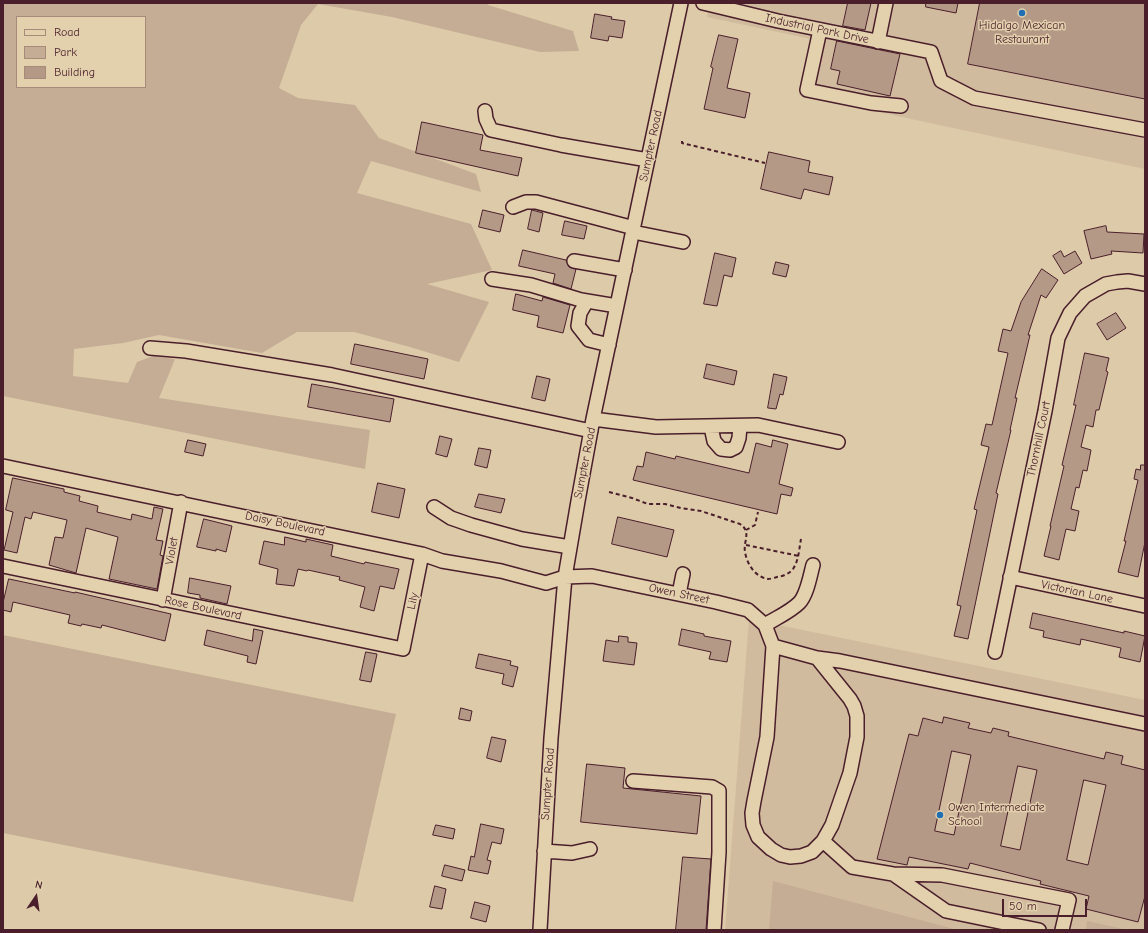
<!DOCTYPE html>
<style>
body{margin:0}
#map{position:relative;width:1148px;height:933px;overflow:hidden;background:#ddcaa9;font-family:"Comic Neue",sans-serif}
canvas{display:block}
.frame{position:absolute;inset:0;border:4px solid #4a1f2b;pointer-events:none}
.legend{position:absolute;left:16px;top:16px;width:130px;height:72px;box-sizing:border-box;background:#e3d1ae;border:1px solid #a68a7a;margin:0;padding:5px 7px;list-style:none;font-size:12px;color:#4a1f2b}
.legend li{display:flex;align-items:center;gap:8px;height:20px}
.legend b{width:20px;border:1px solid #a68a7a}
.north{position:absolute;left:16px;top:877px;width:40px;height:40px;-webkit-text-stroke:3px #e3d1ae;paint-order:stroke;rotate:13deg;font-size:11px;font-weight:700;line-height:16px;text-align:center;color:#4a1f2b}
.north::after{content:'';display:block;margin:auto;width:14px;height:18px;background:#4a1f2b;clip-path:polygon(50% 0,100% 100%,50% 72%,0 100%)}
.scale{position:absolute;left:1002px;top:899px;width:85px;height:18px;box-sizing:border-box;border:2px solid #4a1f2b;border-top:0;padding-left:5px;font-size:12px;line-height:14px;white-space:nowrap;color:#4a1f2b;-webkit-text-stroke:3px #e3d1ae;paint-order:stroke}
</style>
<div id="map">
<canvas width="1148" height="933"></canvas>
<div class="frame"></div>
<ul class="legend">
<li><b style="height:5px;background:#e3d1ae"></b>Road</li>
<li><b style="height:11px;background:#c4ad94"></b>Park</li>
<li><b style="height:11px;background:#b49986"></b>Building</li>
</ul>
<div class="north">N</div>
<div class="scale">50 m</div>
</div>
<script>
const context = document.querySelector('canvas').getContext('2d');
context.lineJoin = 'round';
function fill(path, color) {
  context.fillStyle = color;
  context.fill(path, 'evenodd');
}
function stroke(path, color, width, dash) {
  context.strokeStyle = color;
  context.lineWidth = width;
  context.lineCap = dash ? 'butt' : 'round';
  context.setLineDash(dash || []);
  context.stroke(path);
}
function label(font, color, halo, rows, align = 'center') {
  context.font = font + ' "Comic Neue",sans-serif';
  context.lineWidth = 3;
  context.setLineDash([]);
  context.textBaseline = 'middle';
  context.strokeStyle = halo;
  context.fillStyle = color;
  for (const [text, x, y, turn = 0] of rows) {
    context.save();
    context.translate(x, y);
    context.rotate((+turn || 0) * Math.PI / 180);
    context.textAlign = isNaN(turn) ? turn : align;
    if (halo) context.strokeText(text, 0, 0);
    context.fillText(text, 0, 0);
    context.restore();
  }
}
fill(new Path2D(`
 M710,3H1145V169L799,95L811,39L707,17Z
 M749,619L1145,700V930H725Z`), '#d1bb9e');
fill(new Path2D(`
 M3,3H489L488,5L573,31L579,51L540,52L392,17L318,4L301,25L279,88L298,98L355,105L379,138L476,174L481,192L371,161L357,193L471,224L492,270L427,284L489,302L459,362L410,347L354,332H297L262,353L159,335L123,343L74,349L73,376L128,383L137,362L153,356L175,359L159,398L370,430L365,469L3,396ZM17,17H145V87H17Z
 M3,635L396,714L353,902L3,833Z
 M773,881L958,930H769Z
 M1087,921L1128,930H1086Z`), '#c4ad94');
const building = new Path2D(`
 M848,3H871L865,30L843,26Z
 M926,3H958L956,13L926,7Z
 M980,3H1145V99L968,64Z
 M595,14L612,17L611,19L625,21L622,38L609,36L608,41L591,38Z
 M719,35L738,39L727,88L750,93L745,118L704,109L713,68L711,67Z
 M837,41L900,54L890,96L837,84L840,71L831,69Z
 M422,122L483,135L480,150L522,158L518,176L416,153Z
 M769,152L810,161L808,172L833,177L829,195L804,189L801,199L761,189Z
 M483,210L504,215L500,232L479,227Z
 M532,210L543,213L539,232L528,229Z
 M565,221L587,226L584,239L562,235Z
 M1106,226L1107,232L1144,234L1143,253L1111,251L1112,254L1091,259L1084,231Z
 M523,250L566,260L569,267L576,269L571,289L553,283L555,274L519,266Z
 M1061,251L1064,257L1075,251L1082,263L1064,274L1053,256Z
 M715,253L736,258L732,277L724,275L717,306L704,304Z
 M776,262L789,265L786,277L773,274Z
 M1042,269L1058,280L1046,298L1041,295L1028,335H1030L1015,398H1017L1010,430H1011L996,493L998,494L968,639L954,636L961,606L957,605L977,510L974,509L989,447L981,445L986,424L992,425L1008,353L998,351L1003,329L1011,331L1021,302Z
 M516,294L542,301L543,297L570,305L563,333L537,327L539,316L513,310Z
 M1116,313L1126,328L1107,340L1097,324Z
 M355,344L428,359L424,379L351,364Z
 M1085,353L1109,358L1106,371L1108,372L1099,410H1096L1093,427L1086,425L1081,447L1091,450L1087,471L1083,470L1079,488L1076,487L1071,509L1079,511L1075,531L1066,529L1059,560L1044,556L1051,526H1050L1064,466L1062,465L1076,405H1074Z
 M707,364L737,371L734,385L704,378Z
 M774,374L787,377L783,395L780,394L776,409L768,408Z
 M537,376L550,379L545,401L532,398Z
 M312,384L394,399L390,422L308,407Z
 M440,436L452,439L447,457L436,454Z
 M188,440L206,444L203,456L185,452Z
 M773,440L788,444L779,484L793,488L791,496L781,494L777,514L633,480L637,466L643,467L646,452L675,459L676,456L749,473L756,443L771,447Z
 M479,448L491,450L487,468L475,465Z
 M1141,465H1145V542L1138,577L1118,572L1126,541H1124L1138,480L1134,479L1136,469L1140,470Z
 M13,478L64,489V492L80,496L79,501L98,506L97,512L131,520L132,514L152,519L154,507L163,509L156,540L163,541L160,555L163,556L157,589L109,579L118,537L86,528L76,573L49,565L55,537L63,538L67,520L33,512L31,519L25,517L17,553L4,550L13,512L6,510Z
 M378,483L405,489L399,518L372,512Z
 M479,494L505,499L501,513L475,507Z
 M618,517L674,530L667,557L612,544Z
 M204,519L232,526L226,552L216,549V551L197,547Z
 M285,537L306,542V539L333,545L331,556L364,564L365,562L399,569L394,589L380,586L374,611L360,607L365,587L339,580L340,577L308,570L307,571L298,569L294,586L276,584L278,569L259,564L264,541L284,545Z
 M190,578L231,586L227,604L200,598V595L188,593Z
 M9,579L75,593V592L171,614L165,641L102,625L101,628L82,624L81,626L68,623L70,615L13,602L11,612L3,610V603Z
 M1033,613L1124,633V631L1145,636L1140,662L1119,657L1121,648L1081,639L1080,645L1043,637L1044,631L1030,628Z
 M254,629L263,631L256,664L247,662L248,656L204,645L207,630L252,641Z
 M682,629L704,634V636L731,641L727,662L709,659L711,652L679,645Z
 M619,636L628,637V642L637,643L634,665L603,661L606,640L618,642Z
 M366,652L377,654L371,682L360,680Z
 M479,654L511,661L510,665L518,667L513,687L502,684L504,674L476,668Z
 M461,708L472,711L470,721L459,719Z
 M944,717L970,723L968,728L991,733L993,728L1009,732L1008,736L1104,759L1106,752L1123,756L1121,764L1145,770V896L1138,922L1086,909L1089,896L1040,884L1041,881L970,863L968,869L909,857L907,865L877,859L909,734L918,736L923,718L942,723ZM952,751L971,755L954,835L935,831ZM1018,766L1037,770L1020,850L1001,846ZM1084,780L1106,785L1088,865L1067,860Z
 M492,737L506,740L501,762L487,758Z
 M587,764L625,768L623,788L701,796L697,834L581,822Z
 M481,824L504,829L501,844L492,842L487,860L491,861L488,874L468,870L471,856L474,857Z
 M436,825L455,829L453,839L433,835Z
 M683,857L711,859L706,930H676Z
 M445,865L465,870L462,881L442,876Z
 M435,886L446,889L442,909L430,907Z
 M475,902L490,906L486,922L471,918Z`);
fill(building, '#b49986');
stroke(building, '#4a1f2b', 1);
const minor = new Path2D(`
 M703,3L778,21L931,52L941,81L974,98L1145,130
 M820,30L807,90L871,103L901,106
 M878,42L886,3
 M485,111L486,119L491,130L561,145L648,160
 M513,207L526,202H536L634,228
 M633,232L683,242
 M574,261L625,270
 M492,279L531,285L581,300L617,306
 M587,301L580,313L578,326L589,340L609,345
 M150,348L186,351L332,375L591,431
 M593,419L656,427L758,425L838,442
 M711,427L714,441L721,449L730,450L736,447L739,438L740,426
 M3,466L422,554L442,561L501,571L546,583L565,577L592,576L716,602L748,610L765,625L773,646
 M434,507L451,518L471,525L522,539L570,547
 M3,566L403,649L422,554
 M1010,577L1145,606
 M679,594L683,574
 M163,600L181,502
 M765,625C776,618 790,612 799,603C807,595 810,576 813,565
 M773,646L817,658L850,699L854,706L857,716V737L850,773L832,825L823,841L812,852L801,856L790,857L781,855L771,849L758,837L753,825L752,813L754,801L767,737Z
 M995,652L1045,411L1058,338L1070,313L1085,296L1106,284L1117,282L1128,281L1145,284
 M817,658L840,661L1145,724
 M633,781L712,787L719,791V852L714,930
 M823,841L852,867L893,874L942,875L1069,900L1062,930
 M544,851L572,853L590,849
 M893,874L946,911L1039,930
 M540,930L551,738L565,577L578,501L593,419L681,3`);
stroke(minor, '#4a1f2b', 16);
stroke(new Path2D(`
 M682,141V143L765,163
 M609,492L632,498L648,504H665L681,508L701,511L740,524C752,532 743,541 745,552C747,564 755,577 768,579C770,579 774,578 777,577C783,576 789,574 793,569C799,560 799,549 801,539
 M746,530L755,525L758,512
 M746,545L799,556`), '#4a1f2b', 2, [4, 3]);
stroke(minor, '#e3d1ae', 13);
for (const [x, y, r, color] of [
 [1022,13,4,"#1f6fb2"],
 [940,815,4,"#1f6fb2"]
]) {
  const dot = new Path2D();
  dot.arc(x, y, r, 0, 2 * Math.PI);
  context.fillStyle = color;
  context.fill(dot);
  stroke(dot, '#e3d1ae', 1.5);
}
label('12px', '#4a1f2b', '#e3d1ae', [
 ["Hidalgo Mexican",1022,26],
 ["Restaurant",1022,40],
 ["Owen Intermediate",948,808,"left"],
 ["School",948,822,"left"]
]);
label('12px', '#4a1f2b', '#e3d1ae', [
 ["Industrial Park Drive",817,29,12],
 ["Sumpter Road",651,146,-78],
 ["Thornhill Court",1039,439,-78],
 ["Sumpter Road",585,463,-79],
 ["Daisy Boulevard",285,524,12],
 ["Violet",172,551,-80],
 ["Victorian Lane",1077,592,12],
 ["Owen Street",679,594,12],
 ["Lily",413,601,-78],
 ["Rose Boulevard",203,608,12],
 ["Sumpter Road",548,784,-86]
]);
</script>
